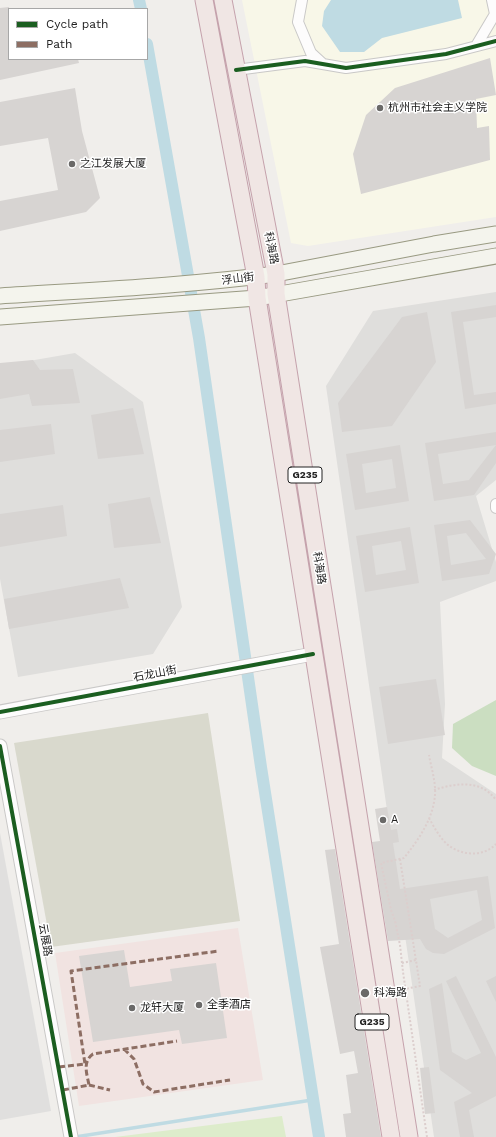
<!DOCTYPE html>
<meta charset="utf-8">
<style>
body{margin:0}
#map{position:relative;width:496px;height:1137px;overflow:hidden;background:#f0eeeb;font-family:"Work Sans",sans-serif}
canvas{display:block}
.legend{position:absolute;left:8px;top:8px;width:140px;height:52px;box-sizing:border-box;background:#fff;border:1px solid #a7a7a7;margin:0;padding:5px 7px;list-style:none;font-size:12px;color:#222}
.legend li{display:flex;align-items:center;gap:8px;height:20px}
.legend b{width:20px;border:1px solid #a7a7a7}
</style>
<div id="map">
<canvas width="496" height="1137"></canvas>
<ul class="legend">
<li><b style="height:5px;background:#1b5e20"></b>Cycle path</li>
<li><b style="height:5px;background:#8d6e63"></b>Path</li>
</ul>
</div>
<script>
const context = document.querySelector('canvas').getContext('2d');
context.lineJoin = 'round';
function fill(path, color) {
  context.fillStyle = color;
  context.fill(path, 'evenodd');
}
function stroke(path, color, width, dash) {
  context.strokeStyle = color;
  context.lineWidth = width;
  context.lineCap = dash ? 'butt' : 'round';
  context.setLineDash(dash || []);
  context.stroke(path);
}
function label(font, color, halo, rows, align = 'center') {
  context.font = font + ' "Work Sans","Noto Sans SC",sans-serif';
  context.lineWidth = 3;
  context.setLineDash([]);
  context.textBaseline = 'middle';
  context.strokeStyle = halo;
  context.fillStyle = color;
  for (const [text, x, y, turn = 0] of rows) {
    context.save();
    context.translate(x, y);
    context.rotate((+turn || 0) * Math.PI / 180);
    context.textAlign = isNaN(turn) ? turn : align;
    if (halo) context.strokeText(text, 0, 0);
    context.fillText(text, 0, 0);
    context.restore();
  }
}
fill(new Path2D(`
 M496,292V480L476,496L496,562V581L440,602L445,704L442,758L496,794V1137H434L326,386L373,311Z
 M75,353L143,402L182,607L153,654L18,677L0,579V366Z`), '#dfdedc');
fill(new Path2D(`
 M238,928L263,1080L79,1106L55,953Z`), '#f1e3e1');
fill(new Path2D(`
 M242,0H496V217L308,246L291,243Z`), '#f8f7e8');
fill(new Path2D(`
 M208,713L240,921L51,947L14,743Z`), '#d9d9cd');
fill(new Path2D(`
 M282,1116L286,1137H115Z`), '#ddeccb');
fill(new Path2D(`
 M496,700V776L472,766L452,748L453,724Z`), '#cbdec1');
fill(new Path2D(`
 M0,833L51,1111L0,1120Z`), '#e0dfde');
fill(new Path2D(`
 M331,0H458L462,18L382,38L364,52H340L322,26L324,11Z`), '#bfdbe3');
stroke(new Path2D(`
 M75,1137L312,1100`), '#bfdbe3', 3.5);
stroke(new Path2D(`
 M139,0L141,9
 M147,44L199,338L261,767L319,1137`), '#bfdbe3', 12);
fill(new Path2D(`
 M9,7V59H78L79,63L0,80V8Z
 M490,58L496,95L476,99L477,128L489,126L490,160L361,194L353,154L366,115L395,88Z
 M75,88L82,131L100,198L86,212L0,231V201L58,190L48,138L0,146V102Z
 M496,305V317L463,322L474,395L496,392V404L465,409L451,312Z
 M427,312L436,362L392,426L342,432L338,403L402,317Z
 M33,360L40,370L73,369L80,403L32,406L29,394L0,399V363Z
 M133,408L144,454L98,459L91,415Z
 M51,424L55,454L0,462V430Z
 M496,432V463L474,495L434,501L425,443ZM496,445L469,480L443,484L438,454Z
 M400,445L409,501L355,510L346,454ZM392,459L396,488L366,493L362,464Z
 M150,497L161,543L114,548L108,504Z
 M63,505L67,536L0,547V514Z
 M470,520L496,554L489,574L442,581L434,525ZM466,533L486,559L451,565L447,536Z
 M410,527L419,583L365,592L356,536ZM401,541L406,570L376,575L372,546Z
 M120,578L129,608L9,629L4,599Z
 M436,679L445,735L388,744L379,687Z
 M387,807L391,830L397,829L399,842L393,843L400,889L488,876L495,928L444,954L433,953L426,949L420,939L388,941L372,842L380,841L375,809ZM477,890L482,920L448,938L435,929L430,899Z
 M335,849L381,1137H346L343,1114L351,1113L346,1075L358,1073L354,1051L340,1054L320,947L339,944L325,850Z
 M124,950L130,987L172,981L170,969L216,963L227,1038L182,1044L179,1030L93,1042L79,956Z
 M456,976L496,1057V1096L469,1110L474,1137H460L454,1102L472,1093L440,1070L429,989L442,983L452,1052L466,1060L481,1053L446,981Z
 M496,976V1002L486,981Z
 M429,1067L435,1113L425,1114L420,1068Z`), '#d7d4d2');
const minor = new Path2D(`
 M302,0L298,22L311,53L323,64
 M476,46L495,14L492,0
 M236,70L305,61L346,68L446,54L496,41
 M496,504V508`);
const tertiary = new Path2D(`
 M0,712L313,654
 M0,746L71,1137`);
const secondary = new Path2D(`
 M0,296C92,290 184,286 276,274L434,244L496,234
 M0,317L257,298L496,256`);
const trunk = new Path2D(`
 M204,0L256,277L257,298L391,1137
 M223,0L276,274V294C321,575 364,856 409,1137`);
stroke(minor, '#c9c8c7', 12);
stroke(tertiary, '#c9c8c7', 15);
stroke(secondary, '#999a82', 17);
stroke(trunk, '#c5a2ac', 19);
stroke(new Path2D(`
 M434,790C455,783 481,779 496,800
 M429,818C433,825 437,833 443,840C455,855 482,859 496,844
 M400,859L420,986L405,989
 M402,963L416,960
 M427,1137L403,972L400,945L395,921L391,910L381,863L404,858C419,839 433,819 435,795C436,782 431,767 429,755`), '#dccecd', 2, [2, 2]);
stroke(minor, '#fdfcfc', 10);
stroke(tertiary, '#fdfcfc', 13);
stroke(secondary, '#f4f4ed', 15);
stroke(trunk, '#f0e6e4', 17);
stroke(new Path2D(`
 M124,1049L134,1059L143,1084L154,1092L230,1080
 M59,1067L85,1064L71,971L219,951
 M89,1085L110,1090
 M63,1090L89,1085C87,1074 82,1062 93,1054L177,1041`), '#8d6e63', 3, [6, 3]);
stroke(new Path2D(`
 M236,70L305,61L346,68L446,54L496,41
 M0,712L313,654
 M0,746L71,1137`), '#1b5e20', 4);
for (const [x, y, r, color] of [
 [380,108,4,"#6a6968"],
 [72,164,4,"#6a6968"],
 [383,820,4,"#6a6968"],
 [365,993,5,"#6a6968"],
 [199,1005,4,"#6a6968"],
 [132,1008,4,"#6a6968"]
]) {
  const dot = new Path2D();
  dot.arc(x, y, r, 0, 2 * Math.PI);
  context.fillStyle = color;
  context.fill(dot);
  stroke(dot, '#fff', 1.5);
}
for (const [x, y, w] of [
 [305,475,34],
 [372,1022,34]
]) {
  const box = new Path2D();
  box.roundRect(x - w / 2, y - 8, w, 16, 3);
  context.fillStyle = '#fff';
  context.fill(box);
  stroke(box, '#222', 1);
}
label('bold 10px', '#222', null, [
 ["G235",305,475],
 ["G235",372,1022]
]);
label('11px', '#222', '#fff', [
 ["杭州市社会主义学院",388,108],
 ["之江发展大厦",80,164],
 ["A",391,820],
 ["科海路",374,993],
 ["全季酒店",207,1005],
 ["龙轩大厦",140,1008]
], 'left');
label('11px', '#222', '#fff', [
 ["科海路",271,248,79],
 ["浮山街",238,279,-7],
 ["科海路",319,568,81],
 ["石龙山街",155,674,-11],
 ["云展路",45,940,80]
]);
</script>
